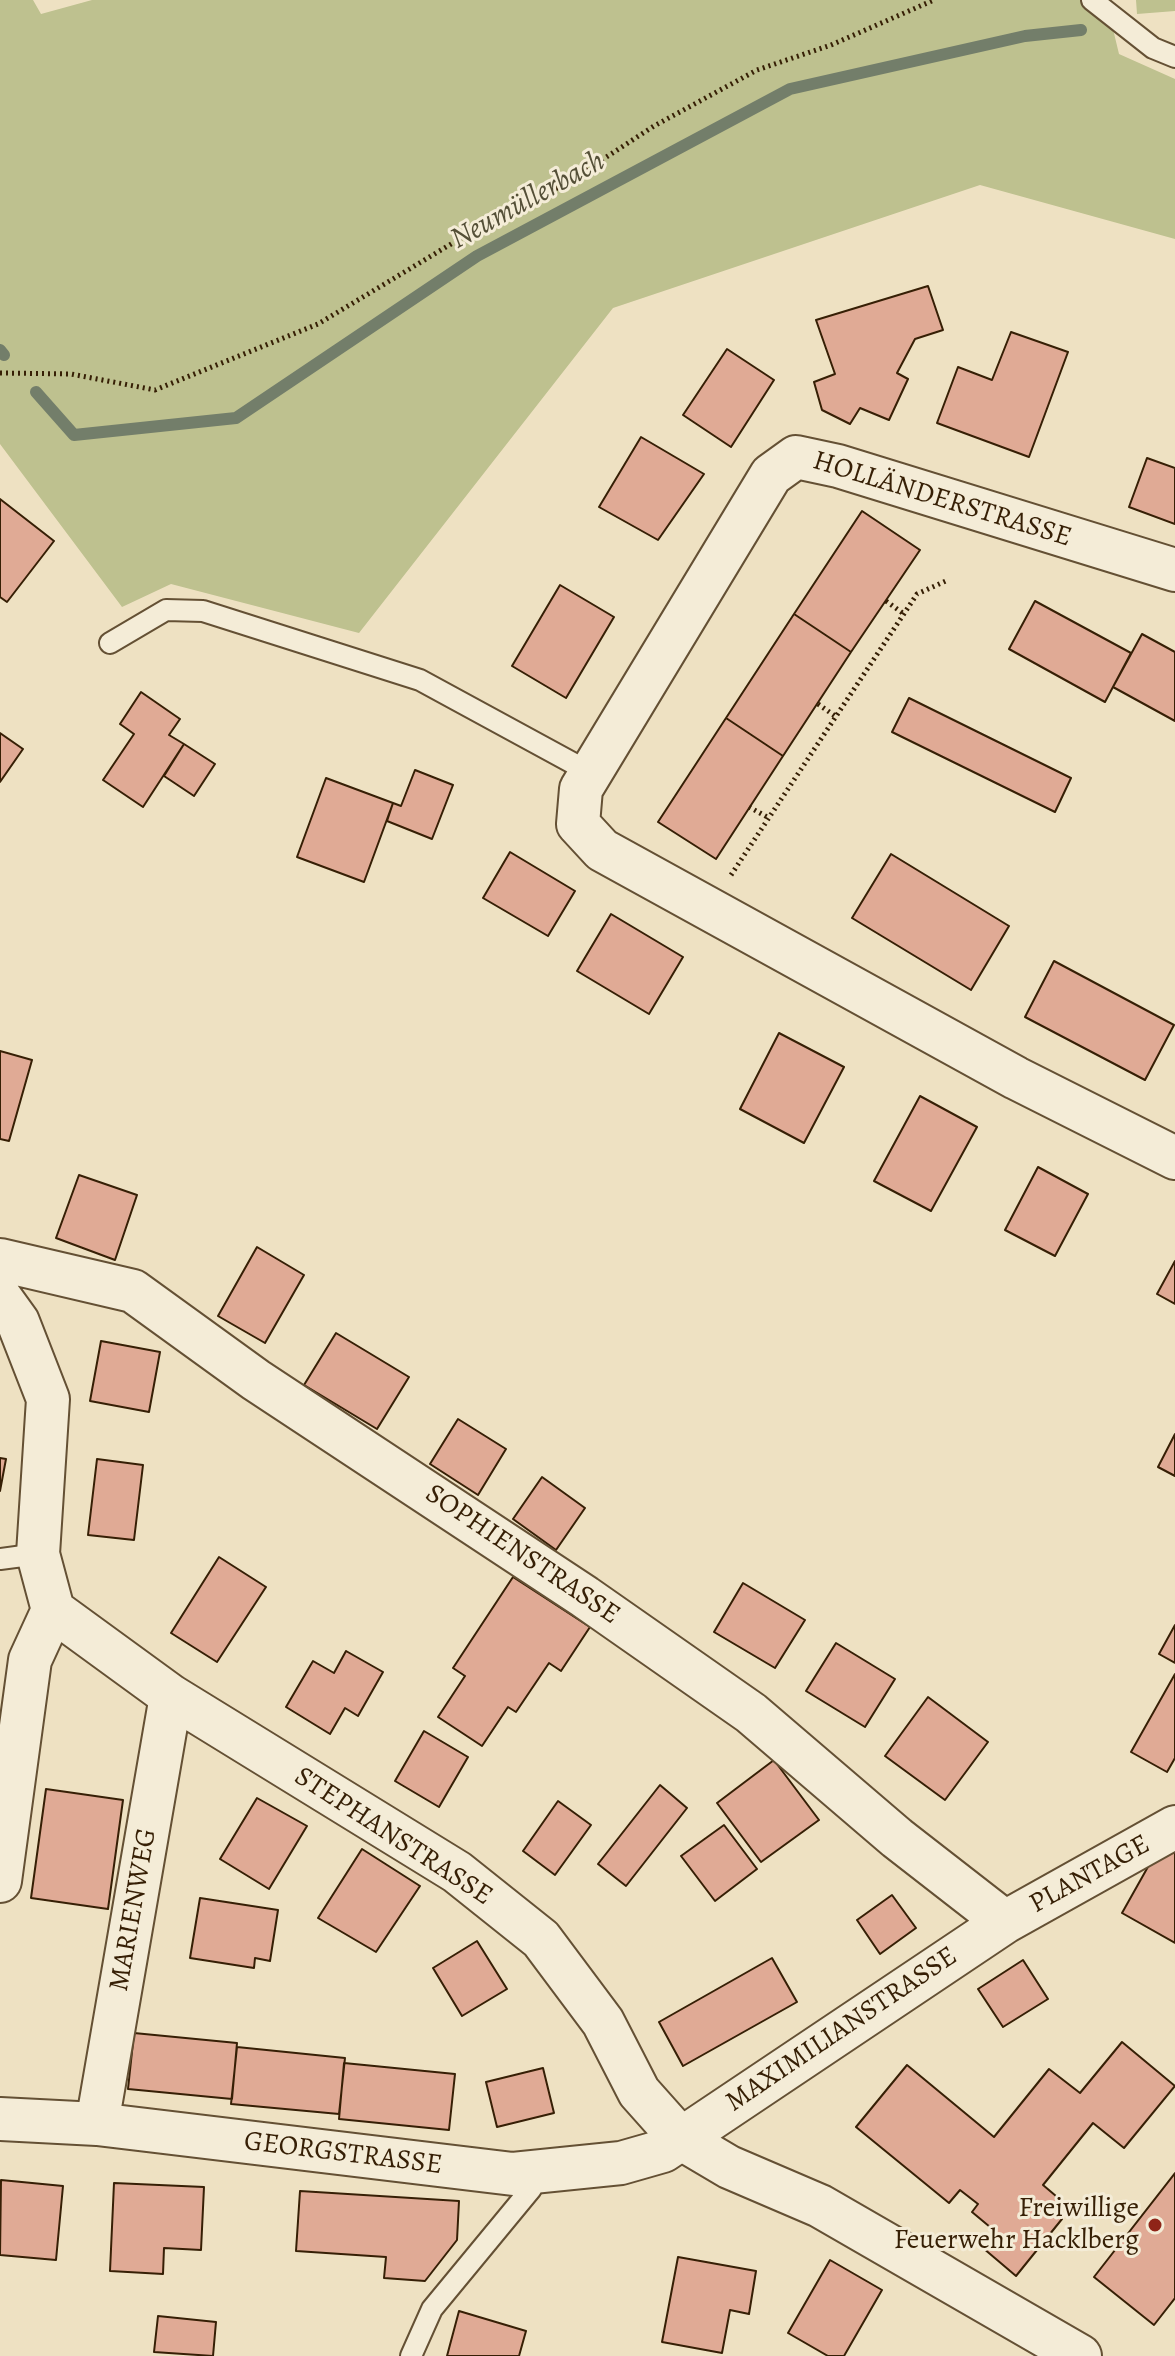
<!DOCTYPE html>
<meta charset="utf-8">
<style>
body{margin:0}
canvas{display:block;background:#eee1c2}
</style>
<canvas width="1175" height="2356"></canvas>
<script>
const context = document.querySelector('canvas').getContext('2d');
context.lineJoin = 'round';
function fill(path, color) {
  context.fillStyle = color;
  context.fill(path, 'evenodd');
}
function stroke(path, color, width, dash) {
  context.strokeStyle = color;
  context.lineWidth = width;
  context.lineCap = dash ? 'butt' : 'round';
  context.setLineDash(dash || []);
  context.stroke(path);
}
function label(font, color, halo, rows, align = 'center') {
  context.font = font + ' Alegreya,serif';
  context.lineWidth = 6;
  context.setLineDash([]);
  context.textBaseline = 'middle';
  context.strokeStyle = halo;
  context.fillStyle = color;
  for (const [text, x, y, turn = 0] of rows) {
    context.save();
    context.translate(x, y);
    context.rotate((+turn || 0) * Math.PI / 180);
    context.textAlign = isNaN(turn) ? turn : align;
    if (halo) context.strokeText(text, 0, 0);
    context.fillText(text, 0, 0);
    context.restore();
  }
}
fill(new Path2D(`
 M0,0H33L41,14L92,0H1106L1119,54L1175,79V239L980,185L613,308L359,633L171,584L122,607L0,444Z
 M1136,0H1175V11L1137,14Z`), '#bec18f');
stroke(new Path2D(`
 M0,350L4,355
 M36,392L74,435L236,418L477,256L790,89L1025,36L1081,30`), '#737e6a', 12);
const building = new Path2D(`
 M928,286L943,330L915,339L897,373L908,379L889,420L860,408L850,424L822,410L814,382L835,374L816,320Z
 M1011,332L1068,352L1029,457L937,423L958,367L992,380Z
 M727,349L774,380L731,447L683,415Z
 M641,437L704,474L658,540L599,507Z
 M1147,458L1175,468V524L1129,507Z
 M0,499L54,541L7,602L0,597Z
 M862,511L920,550L851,652L794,614Z
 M560,585L614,617L566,698L512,666Z
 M1035,601L1131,653L1105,702L1009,649Z
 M794,614L851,652L783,756L726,718Z
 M1142,634L1175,652V721L1113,687Z
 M141,692L180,719L169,735L184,744L143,807L103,780L134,734L120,724Z
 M909,698L1071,778L1055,812L892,732Z
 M726,718L783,756L716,859L658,822Z
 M0,733L23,749L0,782Z
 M184,744L215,764L194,796L164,776Z
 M415,770L453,785L432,839L387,821L393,803L401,806Z
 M326,778L393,803L364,882L297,857Z
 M510,852L575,891L548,936L483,898Z
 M891,854L1009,926L971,990L852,918Z
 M611,914L683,957L649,1014L577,971Z
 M1054,961L1174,1025L1145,1080L1025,1017Z
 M779,1033L844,1067L804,1143L740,1109Z
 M0,1051L32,1060L9,1141L0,1139Z
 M920,1096L977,1127L931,1211L874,1181Z
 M1038,1167L1088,1194L1055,1256L1005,1230Z
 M79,1175L137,1195L115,1260L56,1238Z
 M257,1247L304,1275L265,1343L218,1316Z
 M1175,1261V1304L1157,1294Z
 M336,1333L409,1377L377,1429L304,1385Z
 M101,1341L160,1352L149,1412L90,1401Z
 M458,1419L506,1449L478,1495L430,1464Z
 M1175,1434V1476L1158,1467Z
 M0,1458L6,1459L0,1491Z
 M97,1459L143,1465L134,1540L88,1535Z
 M542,1477L585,1508L556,1550L513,1519Z
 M219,1557L266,1587L217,1662L171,1633Z
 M513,1577L590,1627L561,1671L549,1663L516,1712L508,1707L482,1746L438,1717L465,1676L453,1668Z
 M743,1583L805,1620L775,1668L714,1632Z
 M1175,1625V1663L1159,1654Z
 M836,1643L895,1679L865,1727L806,1691Z
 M346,1651L383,1672L358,1716L345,1708L330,1734L286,1707L313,1661L334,1673Z
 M1175,1674V1758L1167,1772L1131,1752Z
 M928,1697L988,1742L945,1800L885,1756Z
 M424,1731L468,1757L439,1807L395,1781Z
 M774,1760L819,1820L761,1862L717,1803Z
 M660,1785L687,1808L626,1886L598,1864Z
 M46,1789L123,1800L108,1909L31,1898Z
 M257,1798L307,1826L269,1889L220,1859Z
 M558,1801L591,1825L555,1875L523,1851Z
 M724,1825L757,1869L715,1901L681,1856Z
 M1167,1833L1175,1838V1943L1122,1913Z
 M362,1849L420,1886L376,1952L318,1918Z
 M892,1895L916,1928L880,1954L857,1920Z
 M200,1898L278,1910L270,1961L255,1958L254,1968L190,1958Z
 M477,1941L507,1989L462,2016L433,1968Z
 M772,1958L797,2002L683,2066L659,2022Z
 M1023,1960L1048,1999L1003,2027L978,1989Z
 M134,2033L237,2043L232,2099L128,2089Z
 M1122,2042L1175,2086L1124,2148L1093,2123L1043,2185L1063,2202L1054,2212L1062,2219L1016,2276L983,2248L996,2232L972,2212L978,2204L960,2190L949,2203L856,2127L907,2065L994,2137L1049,2069L1080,2093Z
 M237,2047L345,2058L339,2114L231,2104Z
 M344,2063L455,2074L449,2130L339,2119Z
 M543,2068L554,2113L497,2127L486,2082Z
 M1175,2173V2298L1154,2325L1094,2277Z
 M1,2180L63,2186L56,2260L0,2255Z
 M114,2183L204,2187L201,2250L164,2248L163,2274L110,2271Z
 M300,2191L459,2201L457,2240L425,2281L384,2278L386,2257L296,2251Z
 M678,2257L756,2271L749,2314L730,2310L722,2353L662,2342Z
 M830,2260L882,2290L844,2356H828L788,2333Z
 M459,2311L526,2331L519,2356H447Z
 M158,2316L216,2322L213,2356L154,2352Z`);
fill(building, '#e0aa95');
stroke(building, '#361f05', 2);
const service = new Path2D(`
 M1092,0L1153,48L1175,57
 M110,643L166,610L203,611L420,680L591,773
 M0,1559L38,1554
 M411,2356L432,2309L531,2189L538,2172`);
const minor = new Path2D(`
 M1175,570L838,466L796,457L771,475L581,789L578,824L602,850L1016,1078L1175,1158
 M0,1260L133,1291L256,1380L585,1597L751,1713L897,1838L1005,1922
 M0,1297L18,1322L48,1399L38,1554L53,1610L171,1696L457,1872L541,1939L603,2022L639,2092L680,2138L729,2167L820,2206L1080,2356
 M0,1881L30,1660L53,1610
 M0,2119L97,2124L513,2174L621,2163L663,2151L1005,1922L1175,1827
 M97,2124L171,1696`);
stroke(service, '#645034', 24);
stroke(minor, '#645034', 46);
stroke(new Path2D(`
 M0,373L71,374L155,390L318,324L461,238L565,184L654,126L757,70L831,45L934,0
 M886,601L904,614
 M818,704L835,716
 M749,807L769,818
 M731,875L917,594L948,580`), '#361f05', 5, [2, 4]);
stroke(service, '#f4ecd7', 20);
stroke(minor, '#f4ecd7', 42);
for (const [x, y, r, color] of [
 [1155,2225,8,"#8f2418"]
]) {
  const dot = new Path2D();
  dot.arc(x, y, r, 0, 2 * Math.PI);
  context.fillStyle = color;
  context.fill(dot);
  stroke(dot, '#f4ecd7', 3);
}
label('28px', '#361f05', '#f4ecd7', [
 ["HOLLÄNDERSTRASSE",942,500,17],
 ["SOPHIENSTRASSE",522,1555,34],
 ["STEPHANSTRASSE",393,1837,33],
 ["PLANTAGE",1090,1875,-29],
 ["MARIENWEG",134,1910,-80],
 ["MAXIMILIANSTRASSE",842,2030,-34],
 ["GEORGSTRASSE",343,2154,7]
]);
label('28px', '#361f05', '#f4ecd7', [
 ["Freiwillige",1139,2209],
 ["Feuerwehr Hacklberg",1139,2241]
], 'right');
label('italic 30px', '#544f37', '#f4ecd7', [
 ["Neumüllerbach",528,201,-29]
]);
</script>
